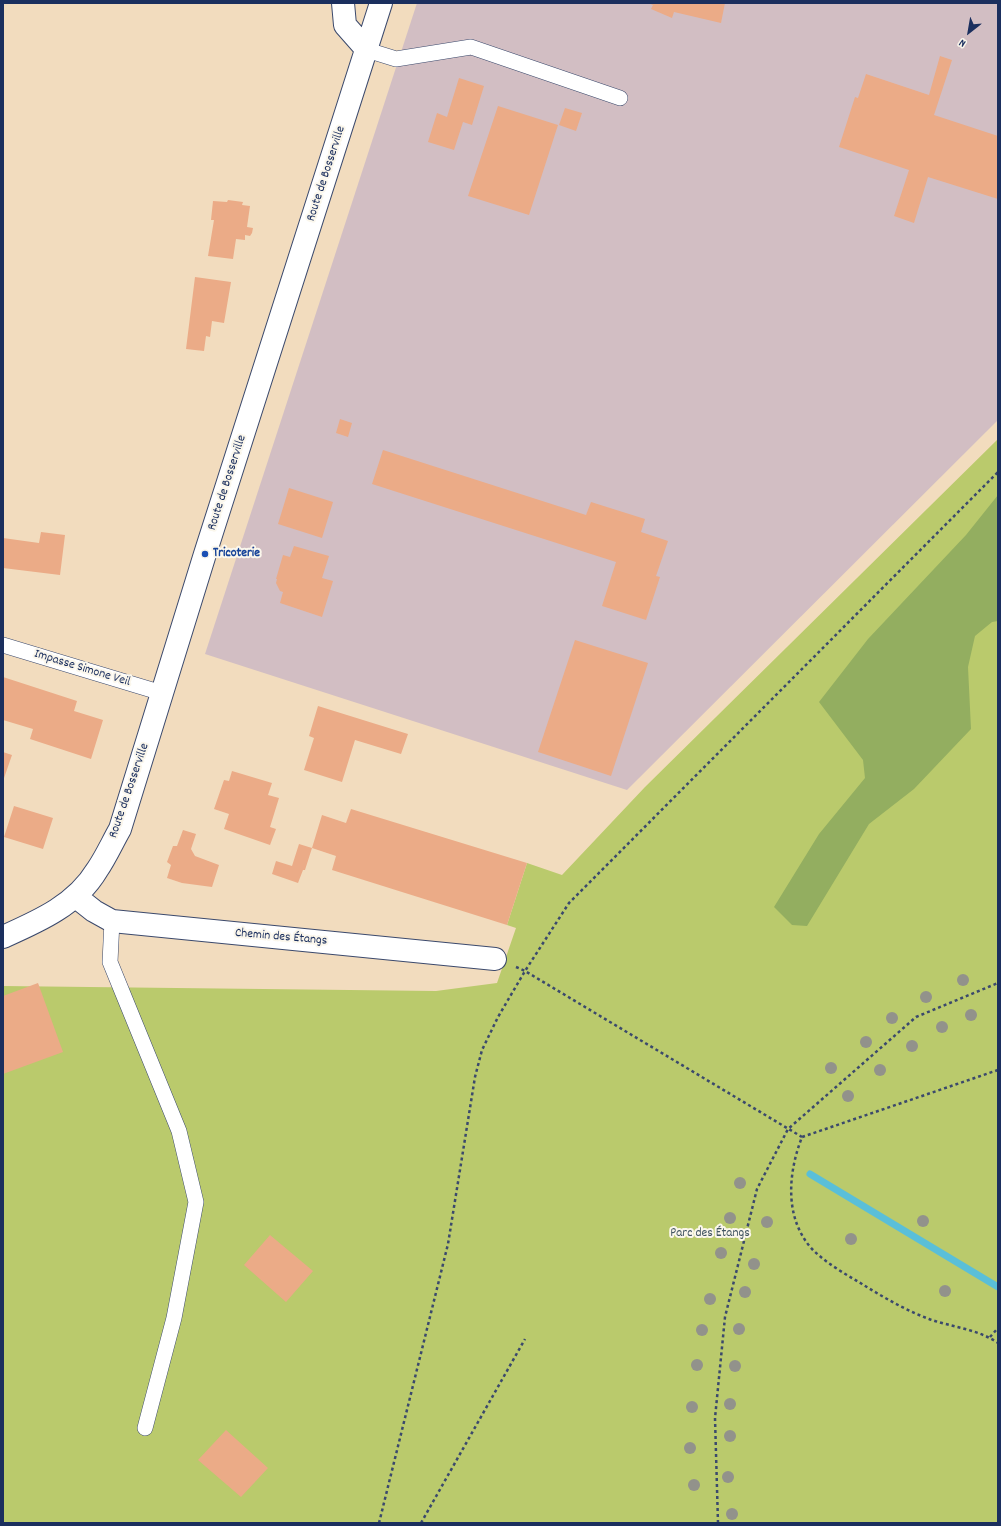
<!DOCTYPE html>
<meta charset="utf-8">
<style>
body{margin:0}
#map{position:relative;width:1001px;height:1526px;overflow:hidden;background:#f2dcbe;font-family:Dekko,sans-serif}
canvas{display:block}
.frame{position:absolute;inset:0;border:4px solid #1b2f5e;pointer-events:none}
.north{position:absolute;left:949px;top:12px;width:40px;height:40px;-webkit-text-stroke:3px #fbf7ec;paint-order:stroke;rotate:211deg;font-size:11px;font-weight:700;line-height:16px;text-align:center;color:#1b2f5e}
.north::after{content:'';display:block;margin:auto;width:14px;height:18px;background:#1b2f5e;clip-path:polygon(50% 0,100% 100%,50% 72%,0 100%)}
</style>
<div id="map">
<canvas width="1001" height="1526"></canvas>
<div class="frame"></div>
<div class="north">N</div>
</div>
<script>
const context = document.querySelector('canvas').getContext('2d');
context.lineJoin = 'round';
function fill(path, color) {
  context.fillStyle = color;
  context.fill(path, 'evenodd');
}
function stroke(path, color, width, dash) {
  context.strokeStyle = color;
  context.lineWidth = width;
  context.lineCap = dash ? 'butt' : 'round';
  context.setLineDash(dash || []);
  context.stroke(path);
}
function label(font, color, halo, rows, align = 'center') {
  context.font = font + ' Dekko,sans-serif';
  context.lineWidth = 4;
  context.setLineDash([]);
  context.textBaseline = 'middle';
  context.strokeStyle = halo;
  context.fillStyle = color;
  for (const [text, x, y, turn = 0] of rows) {
    context.save();
    context.translate(x, y);
    context.rotate((+turn || 0) * Math.PI / 180);
    context.textAlign = isNaN(turn) ? turn : align;
    if (halo) context.strokeText(text, 0, 0);
    context.fillText(text, 0, 0);
    context.restore();
  }
}
fill(new Path2D(`
 M417,3H998V420L627,790L205,654Z`), '#d2bec3');
fill(new Path2D(`
 M998,439V1523H3V986L436,991L497,983L516,928L507,925L527,863L562,875L645,787Z`), '#baca6c');
fill(new Path2D(`
 M998,495V621L992,622L975,636L968,667L971,729L914,789L869,824L807,926L792,925L774,907L819,834L865,778L863,760L819,702L868,639L966,535Z`), '#93ae60');
stroke(new Path2D(`
 M810,1174L998,1287`), '#5abfd8', 7);
fill(new Path2D(`
 M647,3H725L721,23L674,12L672,18L651,9L653,5Z
 M940,56L952,60L934,115L998,136V199L928,177L914,223L894,216L909,170L839,147L855,97L858,98L866,74L929,95Z
 M459,78L484,86L472,125L463,122L454,150L428,142L437,113L447,117Z
 M498,106L558,125L529,215L468,196Z
 M565,108L582,113L576,131L559,125Z
 M228,200L243,202L242,205L250,206L247,227L253,228L252,233L250,236L245,235V240L236,239L233,259L208,256L214,220H211L213,201L227,202Z
 M195,277L231,282L224,323L212,321L210,337L206,336L204,351L186,349Z
 M340,419L352,423L348,437L336,433Z
 M383,450L586,515L591,502L645,519L641,532L668,541L656,576L660,577L646,620L602,606L616,562L372,484Z
 M289,488L333,502L322,538L278,524Z
 M41,532L65,535L60,575L3,568V538L39,543Z
 M294,546L329,556L322,578L333,581L322,617L280,603L283,592L280,591L276,583L277,579H276L283,555L290,557Z
 M575,640L648,663L611,776L538,752Z
 M3,677L77,701L74,711L103,720L91,759L30,739L33,729L3,720Z
 M318,706L408,734L401,754L355,740L342,782L304,770L314,738L309,736Z
 M3,752L12,755L3,781Z
 M232,771L272,783L268,795L279,798L270,827L276,829L270,845L224,829L229,814L214,809L224,780L229,781Z
 M14,806L53,818L43,849L4,837Z
 M351,809L527,863L507,925L332,870L336,856L312,848L322,815L346,823Z
 M183,830L196,834L191,849L195,856L219,865L212,887L182,883L167,878L171,865L167,862L173,846H177Z
 M299,844L312,848L305,870H303L298,883L272,874L276,861L292,866Z
 M38,983L63,1052L3,1074V996Z
 M270,1235L313,1271L286,1302L244,1265Z
 M226,1430L268,1468L241,1497L198,1460Z`), '#ebab87');
const lane = new Path2D(`
 M367,50L396,59L471,47L620,98
 M3,645L162,693
 M112,921L110,962L179,1131L196,1202L174,1318L145,1428`);
const street = new Path2D(`
 M343,3L345,25L367,50
 M75,896L94,911L112,921L495,959
 M3,937C39,921 76,905 97,870C106,857 112,843 120,829L205,554L381,3`);
stroke(lane, '#3b496c', 16);
stroke(street, '#3b496c', 24);
stroke(new Path2D(`
 M516,967L525,971L802,1137
 M998,1070L802,1137C788,1173 784,1218 812,1249C826,1263 845,1274 862,1284C883,1297 905,1310 929,1319C951,1327 978,1329 998,1343
 M990,1337L998,1328
 M379,1523L448,1244L475,1077L482,1050L498,1017L525,971L569,903L998,472
 M421,1523L525,1339
 M718,1523L715,1418L725,1317L757,1189L788,1129L916,1017L998,983`), '#3b496c', 2.5, [3, 3]);
stroke(lane, '#fff', 15);
stroke(street, '#fff', 22);
context.fillStyle = '#92928b';
for (const [x, y] of [
 [963,980],
 [926,997],
 [971,1015],
 [892,1018],
 [942,1027],
 [866,1042],
 [912,1046],
 [831,1068],
 [880,1070],
 [848,1096],
 [740,1183],
 [730,1218],
 [923,1221],
 [767,1222],
 [851,1239],
 [721,1253],
 [754,1264],
 [945,1291],
 [745,1292],
 [710,1299],
 [739,1329],
 [702,1330],
 [697,1365],
 [735,1366],
 [730,1404],
 [692,1407],
 [730,1436],
 [690,1448],
 [728,1477],
 [694,1485],
 [732,1514]
]) {
  context.beginPath();
  context.arc(x, y, 6, 0, 2 * Math.PI);
  context.fill();
}
for (const [x, y, r, color] of [
 [205,554,4,"#1a4fb4"]
]) {
  const dot = new Path2D();
  dot.arc(x, y, r, 0, 2 * Math.PI);
  context.fillStyle = color;
  context.fill(dot);
  stroke(dot, '#fbf7ec', 1.5);
}
label('13px', '#1b2f5e', '#fbf7ec', [
 ["Route de Bosserville",327,174,-72],
 ["Route de Bosserville",228,483,-72],
 ["Impasse Simone Veil",82,669,17],
 ["Route de Bosserville",130,791,-71],
 ["Chemin des Étangs",281,938,5]
]);
label('bold 13px', '#164399', '#fbf7ec', [
 ["Tricoterie",213,554]
], 'left');
label('13px', '#435662', '#fbf7ec', [
 ["Parc des Étangs",710,1234]
]);
</script>
